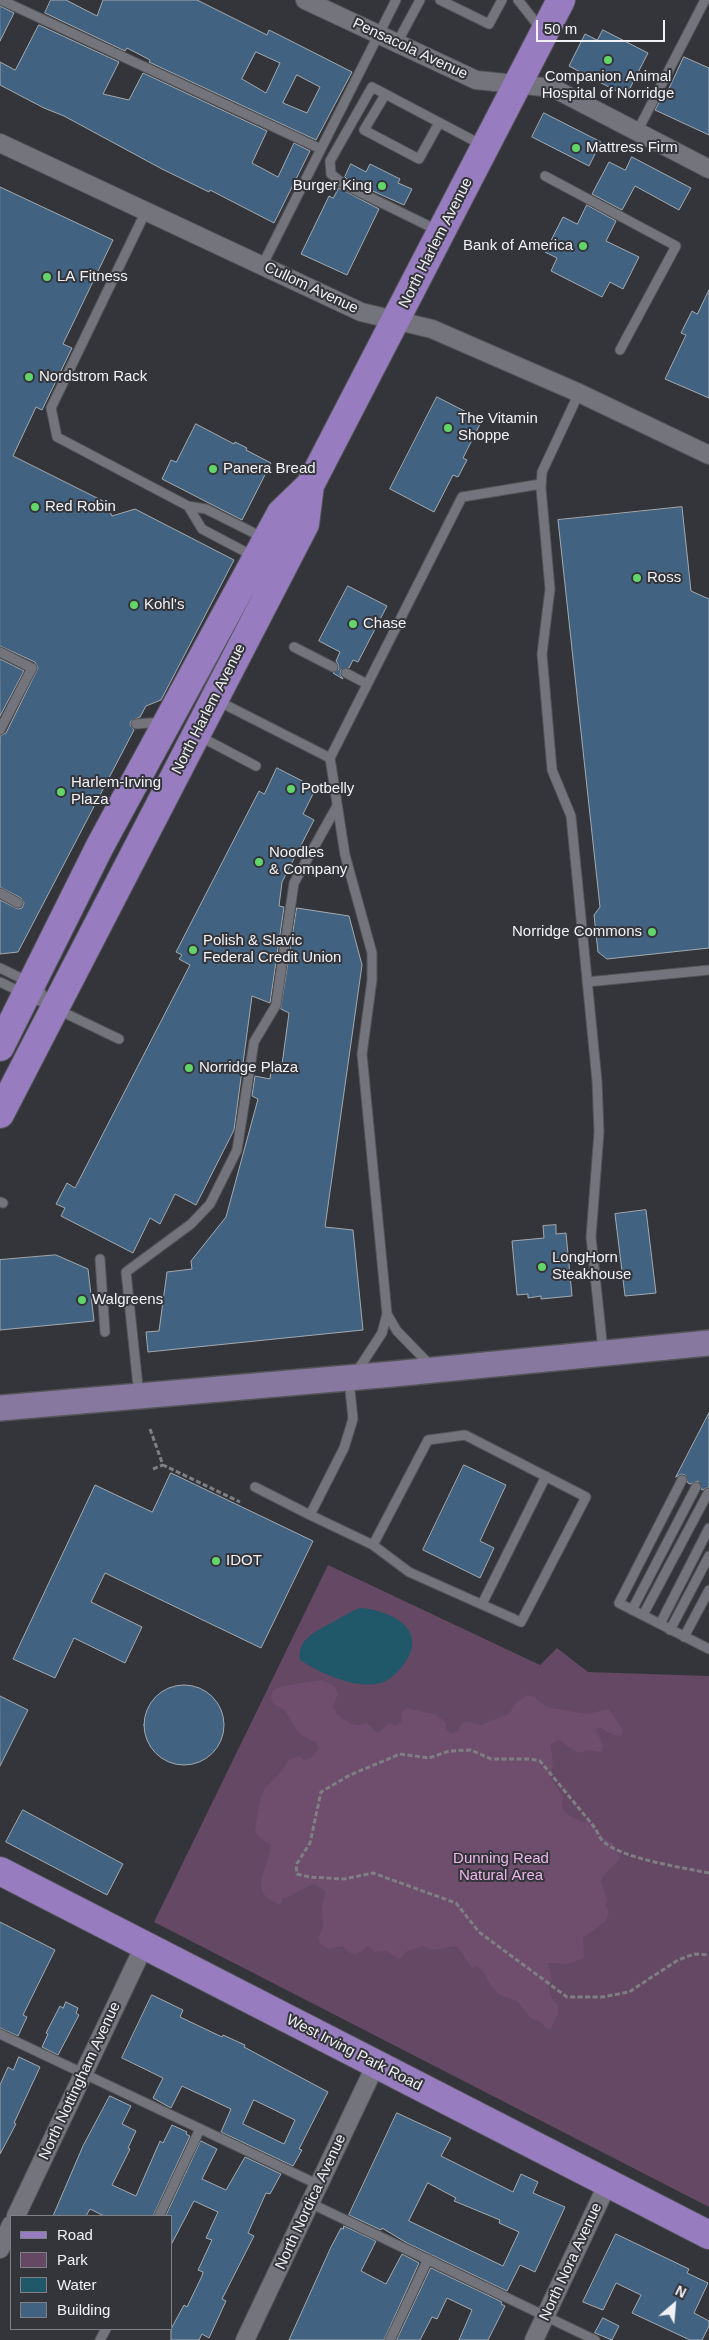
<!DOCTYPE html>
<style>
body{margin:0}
#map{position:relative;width:709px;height:2340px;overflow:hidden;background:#33353a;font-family:Helvetica,sans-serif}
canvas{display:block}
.legend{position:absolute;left:10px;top:2215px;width:162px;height:115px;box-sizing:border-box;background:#33353a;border:1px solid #7f8185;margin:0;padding:6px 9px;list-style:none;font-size:15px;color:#f2f2f6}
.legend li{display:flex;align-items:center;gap:10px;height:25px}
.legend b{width:25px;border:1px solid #7f8185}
.north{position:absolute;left:649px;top:2280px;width:50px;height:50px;-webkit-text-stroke:4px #33353a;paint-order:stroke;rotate:27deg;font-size:14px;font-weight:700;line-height:20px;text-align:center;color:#f2f2f6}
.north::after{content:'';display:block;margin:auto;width:18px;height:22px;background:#f2f2f6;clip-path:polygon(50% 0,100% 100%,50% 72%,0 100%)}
.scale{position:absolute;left:536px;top:20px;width:129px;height:22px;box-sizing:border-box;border:2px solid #f2f2f6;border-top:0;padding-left:6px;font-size:15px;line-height:18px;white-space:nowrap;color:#f2f2f6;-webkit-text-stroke:4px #33353a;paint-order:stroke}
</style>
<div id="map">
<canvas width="709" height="2340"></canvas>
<ul class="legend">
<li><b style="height:6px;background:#977cc0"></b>Road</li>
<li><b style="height:14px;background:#654863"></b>Park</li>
<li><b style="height:14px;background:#205769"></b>Water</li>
<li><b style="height:14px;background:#426282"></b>Building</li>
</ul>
<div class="north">N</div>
<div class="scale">50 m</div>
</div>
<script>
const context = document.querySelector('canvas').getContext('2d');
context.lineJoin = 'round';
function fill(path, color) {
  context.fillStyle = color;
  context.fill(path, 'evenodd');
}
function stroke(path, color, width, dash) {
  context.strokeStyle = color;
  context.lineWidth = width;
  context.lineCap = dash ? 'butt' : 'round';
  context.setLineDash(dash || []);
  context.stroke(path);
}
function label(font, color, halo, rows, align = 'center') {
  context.font = font + ' Helvetica,sans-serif';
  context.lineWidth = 4;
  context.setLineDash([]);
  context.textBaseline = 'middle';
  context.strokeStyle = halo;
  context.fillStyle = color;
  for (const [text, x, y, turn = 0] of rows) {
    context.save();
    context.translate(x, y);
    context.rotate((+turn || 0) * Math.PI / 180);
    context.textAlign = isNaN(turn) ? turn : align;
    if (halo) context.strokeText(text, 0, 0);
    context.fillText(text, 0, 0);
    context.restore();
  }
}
fill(new Path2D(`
 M328,1565L540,1665L557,1648L588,1672L709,1676V2207L154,1922Z`), '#654863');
fill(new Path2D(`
 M322,1680L335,1686L338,1694L333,1707C338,1719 355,1729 367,1723L376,1732L381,1731L389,1723L395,1726L401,1722L402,1712L407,1708L436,1715L446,1723V1730L451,1733L457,1732L463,1722H469L481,1725L510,1713L514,1705L527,1695L534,1697L547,1707L580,1713L589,1714L607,1709C615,1715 617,1723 623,1730L621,1736L613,1735L599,1727L596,1730L603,1745L602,1752L587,1750L579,1753L558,1740L551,1744L553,1766L550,1776L563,1798L562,1806L565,1813L582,1822L589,1821L604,1838L613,1843L620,1858C615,1867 599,1874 602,1884C603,1890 606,1894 607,1900L605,1905L609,1912L606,1921L583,1938L584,1958L568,1964L548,1963L552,1981L547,1985L553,2000L558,2005V2013L551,2029L546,2028L542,2023L531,2018L517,2001L498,1994L491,1986L483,1971L477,1966L472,1968L457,1946L431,1950L423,1946L407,1951L400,1959L386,1951L375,1952L368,1946L355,1955L347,1951L343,1946L329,1949L319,1943L318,1937C326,1927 323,1923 322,1911C321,1905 325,1898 325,1891L314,1884C302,1888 294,1895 282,1899L281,1905C244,1891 270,1871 270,1845L259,1837L255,1831L260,1800L264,1790L281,1772L288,1761L299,1756L305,1760L311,1758L319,1748L316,1742C285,1732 298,1713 273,1704L271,1697L273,1690L282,1686Z`), '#6f4e6d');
fill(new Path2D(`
 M360,1608C390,1610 430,1629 404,1664C400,1670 391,1679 384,1682C358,1691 322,1674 300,1660C297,1639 315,1632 331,1623C341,1618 349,1612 360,1608Z`), '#205769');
const building = new Path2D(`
 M51,0H66L97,16L103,0H197L267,35L269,30L287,39L352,72L316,140L149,62L150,60L127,48L125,51L45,13ZM256,52L280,63L266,93L242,79ZM297,75L320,87L307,113L283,103Z
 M0,6L14,13L0,41Z
 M39,25L119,62L103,94L129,100L143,73L267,131L252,163L278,177L294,143L310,151L274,223L210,190L209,192L162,169L64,116L44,108L0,85V62L15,70Z
 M603,30L648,53L626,96L569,66L585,34L597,40Z
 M684,57L709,68V135L655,110L664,93L666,94Z
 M544,113L601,142L589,166L532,137Z
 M632,157L691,188L679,210L635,186L622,210L592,194L609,162L625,170Z
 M351,164L366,172L370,164L400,179L398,183L412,189L404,205L348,180L345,177Z
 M0,187L113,240L63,344L72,348L42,410L36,407L13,456L105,502L112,516L135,509L234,560L161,700L146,706L140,717L131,721L130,725L134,730L18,952L0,954V900L18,909L22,908L24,903L21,898L0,887V736L6,733L38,668L35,662L0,646Z
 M339,188L379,209L347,275L301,254L329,196L333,198Z
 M587,205L616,221L606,241L639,257L623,289L610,282L602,297L551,271L557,258L545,252L563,217L577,224Z
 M709,290V398L665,379L686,335L681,333L692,311L697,314Z
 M437,397L482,420L463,458L467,460L458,477L453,475L434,512L390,489Z
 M196,424L234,444L235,442L247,448L246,450L271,463L242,520L162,479L171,460L176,462Z
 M682,507L691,591L709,599V948L607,959L598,952L594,915L600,907L558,520Z
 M348,586L387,606L358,662L353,660L349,668L341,670L340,674L343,679L333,673L339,669L338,664L336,661L340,652L319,641Z
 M0,659L24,671L0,716Z
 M277,768L316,788L303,814L314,820L282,882L279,906L284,907L270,1003L252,996L234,1130L196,1205L175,1194L160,1224L150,1218L133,1253L61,1216L65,1208L56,1204L67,1183L75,1188L190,965L179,959L182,955L176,952L259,791L264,794Z
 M297,908L349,916L362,965L325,1227L353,1230L363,1330L148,1352L146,1332L159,1331L167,1272L192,1269L191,1261L226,1217L258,1099L252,1096L255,1076L270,1079L271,1070L281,1072L289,1013L281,1009Z
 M646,1210L656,1293L625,1296L615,1214Z
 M556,1225V1234L566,1233L572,1296L541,1299V1296L528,1298V1294L517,1295L512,1241L544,1238L543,1226Z
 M56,1255L88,1269L94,1321L0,1330V1260Z
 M709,1413V1487L702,1490L698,1481L690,1484L688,1483L685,1475L681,1474L676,1477Z
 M464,1465L506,1485L480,1541L494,1548L480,1578L423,1550Z
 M171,1473L313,1541L261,1648L105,1573L91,1602L142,1627L125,1663L74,1638L55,1678L13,1659L95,1485L152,1512Z
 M144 1725a40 40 0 1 1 80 0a40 40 0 1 1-80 0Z
 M0,1696L28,1710L0,1766Z
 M23,1810L123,1864L107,1895L6,1842Z
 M0,1922L55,1950L23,2015L27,2017L18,2036L0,2028Z
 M152,1995L183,2010L180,2017L222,2037L223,2035L245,2045L244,2047L328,2092L299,2149L302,2150L293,2166L221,2132L231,2109L182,2086L171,2108L153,2098L163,2078L122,2058ZM254,2100L295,2120L284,2144L243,2124Z
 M66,2002L78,2008L76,2013L79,2015L58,2055L42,2047L48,2034L46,2033L60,2006L63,2008Z
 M19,2057L40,2067L14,2123L16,2124L0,2154V2085L8,2067L13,2070Z
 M110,2096L131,2106L122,2124L136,2131L128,2148L130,2149L112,2185L136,2196L160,2141L163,2143L172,2125L187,2132L186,2134L190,2136L153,2216H104L90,2209L86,2216H53L83,2146Z
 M397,2113L451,2138L441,2156L513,2192L521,2174L538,2182L533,2193L565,2207L535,2272L520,2265L507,2291L407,2243L382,2228L381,2230L349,2215ZM428,2183L456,2198L454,2201L500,2220L499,2223L519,2232L503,2266L409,2221Z
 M201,2141L217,2149L202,2179L226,2190L245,2157L281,2174L270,2194L266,2193L248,2233L254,2236L222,2299L226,2301L209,2338L202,2334L199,2340H171V2329L184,2305L187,2307L202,2276L203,2272L198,2270L212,2240L206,2238L218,2212L194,2201L171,2245V2216H166Z
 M344,2226L376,2241L361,2271L386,2284L402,2254L419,2263L384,2340H289L331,2247L341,2228L343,2229Z
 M616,2234L689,2269L687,2273L708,2283L694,2313L709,2321V2326L702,2340H690L632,2313L641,2295L616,2283L603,2310L583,2302Z
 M431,2268L502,2302L501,2304L505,2306L488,2340H459L472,2310L447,2298L437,2319L432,2317L420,2340H397Z
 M603,2318L619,2326L612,2340L595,2333Z`);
fill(building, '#426282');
stroke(building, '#a4aaaf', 1);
const lane = new Path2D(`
 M1,0L321,149
 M440,0L489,24L502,0
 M518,0L541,29
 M397,43L420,0
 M385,95L364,130L419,159L439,123
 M637,132L705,0
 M545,176L676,246L620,350
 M146,211L51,408L57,437L188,506L206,509L264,538
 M439,231L345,185L331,174L330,161L372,87L482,145
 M262,266L396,0
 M579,393L542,472L541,488L550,589L542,654L552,770L571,816L597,1081L599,1132L591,1237L603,1351
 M188,506L202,529L255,557
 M294,647L333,667
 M0,652L32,668L0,730
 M346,673L367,684
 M216,700L330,758
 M136,724L162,722
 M199,736L256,766
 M0,893L18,903
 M0,968L33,984L52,1005
 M0,982L119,1039
 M587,982L709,970
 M0,1202L3,1203
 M100,1259L105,1332
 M387,1314L397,1331L432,1367
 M356,1373L382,1333L387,1314L362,1054L372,980V953L345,855L330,758L462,497L541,484
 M349,1380L353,1419L344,1448L310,1515L373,1545L428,1440L465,1435L586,1497L521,1622L409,1572L373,1545
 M139,1396L126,1272L191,1224L210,1204L237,1150L254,1042L276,1005L294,883L337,806
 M682,1480L619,1603L709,1649
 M255,1487L310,1515
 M482,1604L546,1476
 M632,1610L696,1487
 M643,1615L708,1493
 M660,1624L709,1528
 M670,1630L709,1556
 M684,1637L709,1590
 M0,2034L319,2185
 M310,2203L595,2340
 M159,2216L200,2129
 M100,2340L106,2329
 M390,2340L428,2259`);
const street = new Path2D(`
 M305,0L476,80L553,88L709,169
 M0,143L361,312L432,329L579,393L709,455
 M16,2216L144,1946
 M0,2249L11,2225
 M245,2340L376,2064
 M534,2340L608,2183`);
const secondary = new Path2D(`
 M0,1408L393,1374L709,1343`);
const primary = new Path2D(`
 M0,1047L100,846L281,513L310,485L561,0
 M0,1114L305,524L310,485
 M0,1871L709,2235`);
stroke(lane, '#535458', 11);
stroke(street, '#535458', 20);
stroke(secondary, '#535458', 28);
stroke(primary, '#535458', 30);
stroke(new Path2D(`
 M150,1429L163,1465L240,1502
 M153,1469L163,1465
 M709,1873C685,1868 616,1858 601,1839C599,1836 597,1832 596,1829L540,1761L531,1759H491L471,1750L449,1751L429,1758L400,1754L350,1775L321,1792L310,1843L296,1865L297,1874L309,1877L344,1879L373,1873L456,1903L479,1932L567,1997H602L629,1992L678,1960L694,1954L709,1955`), '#7d7f83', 3, [5, 2.5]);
stroke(lane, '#74757c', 9);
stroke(street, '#74757c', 18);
stroke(secondary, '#86789e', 25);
stroke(primary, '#977cc0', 28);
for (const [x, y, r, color] of [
 [608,60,5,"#62d469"],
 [576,148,5,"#62d469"],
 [382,186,5,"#62d469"],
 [583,246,5,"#62d469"],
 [47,277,5,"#62d469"],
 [29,377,5,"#62d469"],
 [448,428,5,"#62d469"],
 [213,469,5,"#62d469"],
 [35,507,5,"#62d469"],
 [637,578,5,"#62d469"],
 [134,605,5,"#62d469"],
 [353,624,5,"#62d469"],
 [291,789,5,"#62d469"],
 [61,792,5,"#62d469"],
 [259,862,5,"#62d469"],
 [652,932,5,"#62d469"],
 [193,950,5,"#62d469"],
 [189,1068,5,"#62d469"],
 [542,1267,5,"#62d469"],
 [82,1300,5,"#62d469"],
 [216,1561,5,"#62d469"]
]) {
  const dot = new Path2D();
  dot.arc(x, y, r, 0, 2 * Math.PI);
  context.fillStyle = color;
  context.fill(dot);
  stroke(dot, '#33353a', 2);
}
label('15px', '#f2f2f6', '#33353a', [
 ["Pensacola Avenue",410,49,25],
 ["North Harlem Avenue",436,243,-63],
 ["Cullom Avenue",311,288,25],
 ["North Harlem Avenue",209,709,-63],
 ["West Irving Park Road",354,2053,27],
 ["North Nottingham Avenue",80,2081,-65],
 ["North Nordica Avenue",311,2202,-65],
 ["North Nora Avenue",571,2262,-65]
]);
label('15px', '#f2f2f6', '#33353a', [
 ["Companion Animal",608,77,"center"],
 ["Hospital of Norridge",608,94,"center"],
 ["Mattress Firm",586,148],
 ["Burger King",372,186,"right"],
 ["Bank of America",573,246,"right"],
 ["LA Fitness",57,277],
 ["Nordstrom Rack",39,377],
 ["The Vitamin",458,419],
 ["Shoppe",458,436],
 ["Panera Bread",223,469],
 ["Red Robin",45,507],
 ["Ross",647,578],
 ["Kohl's",144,605],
 ["Chase",363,624],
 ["Harlem-Irving",71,783],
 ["Plaza",71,800],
 ["Potbelly",301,789],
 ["Noodles",269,853],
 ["& Company",269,870],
 ["Norridge Commons",642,932,"right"],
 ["Polish & Slavic",203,941],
 ["Federal Credit Union",203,958],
 ["Norridge Plaza",199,1068],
 ["LongHorn",552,1258],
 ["Steakhouse",552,1275],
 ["Walgreens",92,1300],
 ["IDOT",226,1561]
], 'left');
label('15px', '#eeb6ea', '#33353a', [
 ["Dunning Read",501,1859],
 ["Natural Area",501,1876]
]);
</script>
